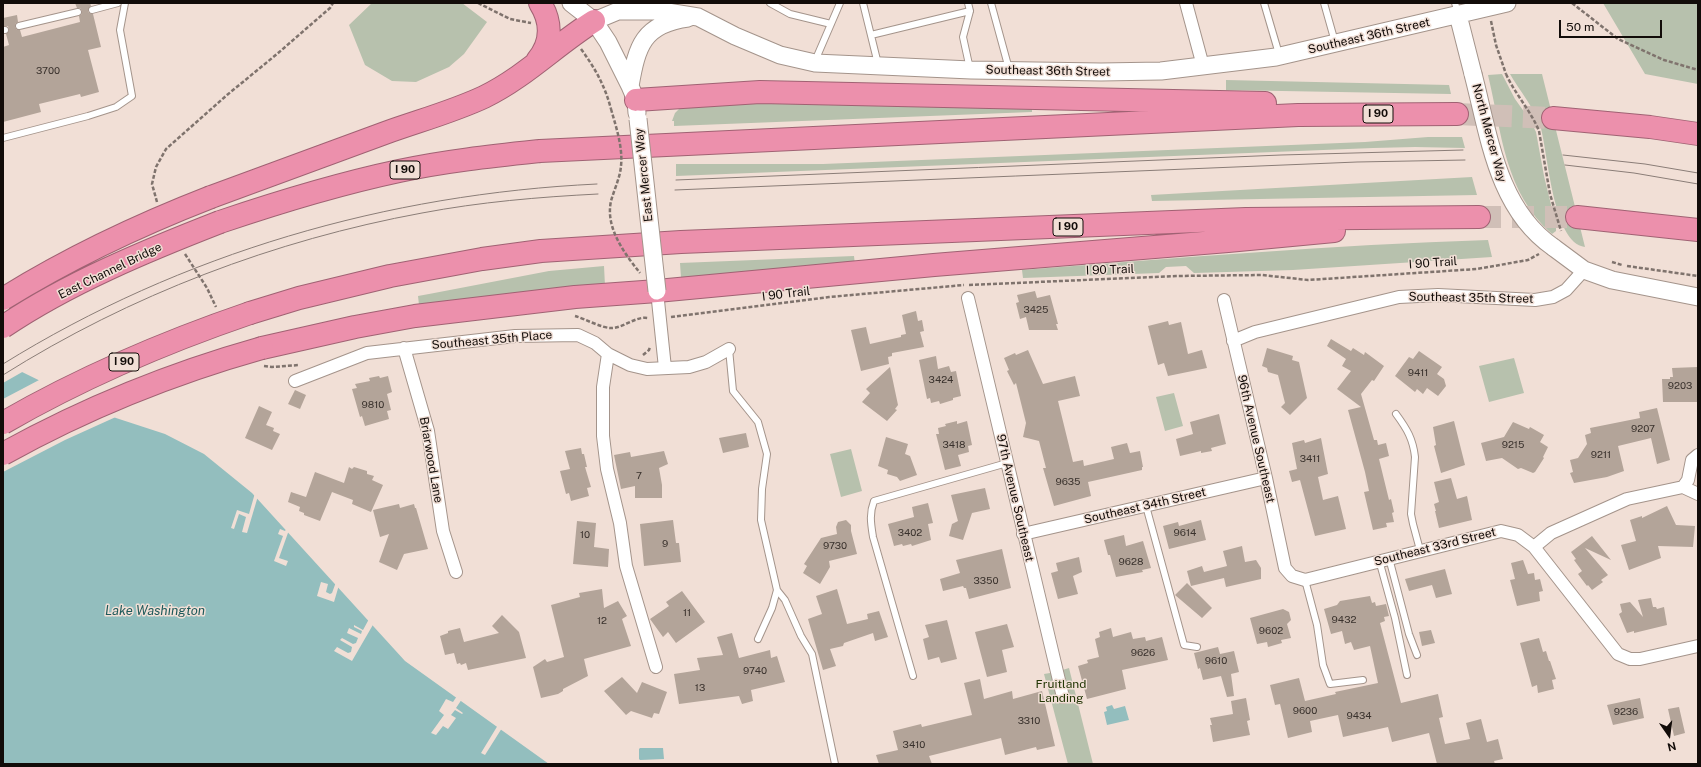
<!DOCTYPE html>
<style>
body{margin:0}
#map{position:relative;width:1701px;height:767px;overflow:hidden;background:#f1dfd6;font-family:"Public Sans",sans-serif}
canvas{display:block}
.frame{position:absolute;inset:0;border:4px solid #120c09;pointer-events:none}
.north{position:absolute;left:1649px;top:715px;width:40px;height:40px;-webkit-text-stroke:3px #f1dfd6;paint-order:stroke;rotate:166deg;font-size:11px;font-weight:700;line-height:16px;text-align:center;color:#120c09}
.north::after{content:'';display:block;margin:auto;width:14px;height:18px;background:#120c09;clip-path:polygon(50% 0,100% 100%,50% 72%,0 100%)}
.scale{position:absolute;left:1559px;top:20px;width:103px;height:18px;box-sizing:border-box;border:2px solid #120c09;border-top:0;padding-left:5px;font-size:12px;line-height:14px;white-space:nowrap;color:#120c09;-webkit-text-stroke:3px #f1dfd6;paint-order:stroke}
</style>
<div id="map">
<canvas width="1701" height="767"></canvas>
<div class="frame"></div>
<div class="north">N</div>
<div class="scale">50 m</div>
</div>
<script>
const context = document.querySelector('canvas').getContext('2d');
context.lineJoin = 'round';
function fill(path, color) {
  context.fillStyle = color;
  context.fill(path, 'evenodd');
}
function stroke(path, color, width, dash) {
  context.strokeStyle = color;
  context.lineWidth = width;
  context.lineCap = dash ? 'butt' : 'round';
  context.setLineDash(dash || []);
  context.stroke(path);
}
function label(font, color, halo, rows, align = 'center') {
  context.font = font + ' "Public Sans",sans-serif';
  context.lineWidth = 3;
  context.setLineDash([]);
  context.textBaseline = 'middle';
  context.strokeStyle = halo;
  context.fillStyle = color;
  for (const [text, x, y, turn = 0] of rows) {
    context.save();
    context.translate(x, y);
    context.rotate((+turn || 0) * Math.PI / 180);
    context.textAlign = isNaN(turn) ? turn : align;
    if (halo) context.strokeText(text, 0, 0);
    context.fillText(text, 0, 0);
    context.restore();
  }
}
fill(new Path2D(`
 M372,3H462L487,22L464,54L449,67L416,82L392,81L365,65L349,25Z
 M1603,3H1698V84L1645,74Z
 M1502,74L1515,99L1530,120L1536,132L1544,176L1556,225V231L1552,234C1504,192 1502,133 1488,75Z
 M1510,74H1542L1585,247C1552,243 1548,150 1540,125C1536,111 1518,88 1510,74Z
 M1226,80L1449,85L1451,94L1226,90Z
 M775,102L1032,105V112L674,126V121H672L675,113L681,107Z
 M1428,137H1462L1465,148L1415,147L1373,148L676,176V164H823L1365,142Z
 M1472,177L1477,195L1152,201L1151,195Z
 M1488,240L1492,257L1293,270L1194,273L1186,266L1166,267L1159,273L1023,278L1022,270C1177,258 1332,245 1488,240Z
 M854,256L855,265L681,278L680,263Z
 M604,266L605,286L419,305L418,296L429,294L549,271Z
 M1514,358L1524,393L1489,402L1479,366Z
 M1174,393L1183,426L1165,431L1156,397Z
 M851,449L862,491L841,497L830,454Z
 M1069,668L1093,764H1068L1044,674L1056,672Z`), '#b7c1ad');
fill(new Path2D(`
 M18,370L116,418L165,434L204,454L252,493L405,661L549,764H3V373Z
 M1112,705L1114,709L1125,706L1129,720L1107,725L1104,712L1107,711L1106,707Z
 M640,748H663L664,759L640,760L639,759V749Z`), '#93bebe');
fill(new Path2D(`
 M18,368L24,371L3,383V371Z
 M41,379L118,416L65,440L3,472V399Z
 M255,493L258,496L247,533L242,532L246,517L239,514L234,529L231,528L237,510L249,514Z
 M287,528L289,530L279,558L288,561L286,566L274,561L283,536L278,534L280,529L285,531Z
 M321,582L328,584L326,592L330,594L332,593L336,582L339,585L334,602L317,596Z
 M369,619L374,623L352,661L334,651L337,647L348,653L351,652L352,647L340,640L342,638L353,644L356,643L358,638L347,633L349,628L361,634L362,631L354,627V625L363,630Z
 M457,696L462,699L456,708L463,713L462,714L455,710L451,715L456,718L448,729L443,726L436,735L431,733L444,715L439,711L446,699L453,702Z
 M498,725L502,728L485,755L481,753Z`), '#f1dfd6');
fill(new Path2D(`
 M75,3H90L91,6L88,11L89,13L93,14L101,47L88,50L99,92L81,97L80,94L39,104L41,112L3,122V47L9,45L6,34L9,30L8,26H4L3,18L17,15L18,22L15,24V27L17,30H20L22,37L80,22L79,16L82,14V11L80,8H77Z
 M1035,291L1037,298L1050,295L1058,324H1056L1058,330H1029L1026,317L1020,319L1016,303L1019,302L1017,295Z
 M916,311L918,321L922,320L924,331L920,332L924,347L892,353V356L888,357L889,364L861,371L851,330L866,327L870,344L901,337V335L906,334L902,315Z
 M1168,321L1169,325L1181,322L1188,354L1202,350L1207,368L1168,376L1164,363L1158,365L1148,326Z
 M1331,339L1351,351L1353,348L1364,355L1365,352L1384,366L1374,381L1372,380L1361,394L1374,440H1377L1378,445L1386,443L1389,456L1379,459L1389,500L1391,499L1394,512L1392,513L1394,522L1386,523L1387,527L1373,530L1364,492L1369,491L1365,472L1348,410L1361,407L1337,389L1351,371L1342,366L1346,359L1327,346Z
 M1267,348L1293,356L1292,360L1299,362L1307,398L1290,415L1281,407L1285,403L1278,375L1268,372L1267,368L1262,366Z
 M1028,350L1043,384L1075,376L1080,396L1058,401L1073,462L1083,460L1084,466L1114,459L1111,447L1127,443L1130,453L1140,451L1143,467H1142V470L1088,482L1091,496L1054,506L1043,468H1046L1039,441L1023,437L1026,423L1016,383L1014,385L1007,371L1009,370L1004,358L1015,353L1016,355Z
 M1419,351L1442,367L1437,374L1444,379L1446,386L1438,396L1427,388L1423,394L1417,389L1415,392L1395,376L1409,357L1413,359Z
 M936,356L938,369L949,366L951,372L956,371L961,396L953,398V400L940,404L939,401L931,403L930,398L927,399L919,360Z
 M890,367L898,405L895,409L897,410L887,421L862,402L870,393L866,389Z
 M1698,367V402H1663L1662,379H1670V377H1673L1672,368Z
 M379,376L380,378L388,376L392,392L387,394L391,410L387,411L389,419L365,426L362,416L360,417L352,389L357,388L355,384L370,381L369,378Z
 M295,390L306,395L300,409L288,404Z
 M259,406L272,412L266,425L274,428L273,431L280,434L272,450L245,438Z
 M1657,408L1670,460L1657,464L1651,438L1618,446L1624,471L1607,477L1574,483L1570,473L1573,472L1570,460L1578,458L1587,444L1585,435L1591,433L1590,428L1640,418L1639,412Z
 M1219,414L1226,444L1211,448L1212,451L1201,453V451L1180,456L1176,439L1193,434L1190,422Z
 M957,421V424L967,421L972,445L968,446L969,452L958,455L961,466L945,470L936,434H939L938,428L946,426L945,424Z
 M1454,421L1465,465L1441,473L1434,446L1436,445L1433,427Z
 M1513,422L1529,429L1530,427L1544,435L1540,442L1548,447L1543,457L1544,458L1535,472L1533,473L1521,468L1518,469L1502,458L1486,461L1481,443L1504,437Z
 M746,433L749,447L723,453L719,438Z
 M886,437L908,444L905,454L910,456L917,475L900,481L897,477L887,474L888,470L878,466Z
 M1321,438L1328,474L1318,477L1323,500L1338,496L1346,529L1315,536L1300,480L1292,482L1289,471L1297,469L1292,443L1304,440L1305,443Z
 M581,448L582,454H584L587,467H585L591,487L587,488L589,496L571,501L569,493L566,494L560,471L570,469L565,451Z
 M664,451L668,464L659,468L662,485V498H635V486L621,489L614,455L630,452L631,457Z
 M349,467L352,469L354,467L367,471V474L374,476L372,480L383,485L371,512L352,504L353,500L332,492L320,521L304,515V513L299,511L300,507L288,502L291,492L306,497L315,472L344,483Z
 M1451,478L1457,499L1467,496L1472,520L1439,528L1435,511H1436L1434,504L1439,502L1434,482Z
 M985,488L990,509L972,513L963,540L949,536L952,524L958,521L951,495Z
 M928,503L933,523L928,524L931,540L912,546L911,544L903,546L902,544L894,546L888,524L914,517L912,507Z
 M399,504L400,508L414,504L415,508H416L428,549L404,554L397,570L379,562L389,534L380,537L373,510Z
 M1667,506L1676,525L1695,526L1693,547L1658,546L1661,558L1629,570L1621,545L1636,541L1630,520L1642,516V518Z
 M673,520L676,543H679L681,562L644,566L640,524Z
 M846,520L851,525V531L857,554L829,561L830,567L820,584L803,573L807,566L804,564L821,538L837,534L836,527L838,522Z
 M1201,520L1206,540L1169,549L1163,526L1178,522L1179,526Z
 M577,521L596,523L594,547L609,549L608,567L573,564Z
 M1124,535L1126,546L1143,541L1151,568L1142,570L1143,572L1116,577L1110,555H1108L1104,540Z
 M1592,536L1611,560L1585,548L1608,575L1601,580L1603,582L1592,590L1588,585L1587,586L1578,574L1582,571L1574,560L1576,559L1571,552Z
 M1242,546L1245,562L1256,560L1261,568V579L1226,587L1224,578L1191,586L1187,571L1202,566L1204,572L1227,566L1223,551Z
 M1002,549L1011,588L969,599L966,588H964L963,586L943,591L940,579L960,573L956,560Z
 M1079,557L1082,572L1073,576L1078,594L1058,599L1051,573L1058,571L1056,563Z
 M1523,560L1528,574L1534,573L1535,580L1540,579L1543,591L1539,592L1540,601L1517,606L1510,580L1515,579L1511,563Z
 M1445,569L1452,594L1436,598L1432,585L1409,591L1405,579Z
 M1187,583L1212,608L1202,618L1175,595Z
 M602,589L604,608L618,601L627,616L622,619L631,646L584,659L588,676L563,689V691L558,694L541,698L533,667L545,659L547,662L564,657L551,605L580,597L579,593Z
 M837,589L847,624L868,619L867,614L879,611L888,637L875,641L873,633L844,643L843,646L830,649L836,666L823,670L808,619L822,614L816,596Z
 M682,591L705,622L676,643L668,632L663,637L650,619L669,606L666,602Z
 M1370,596L1372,603L1375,602L1376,606L1386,604L1389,616L1384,617L1385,621L1380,623L1401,703L1438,694L1443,717L1439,718L1445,744L1470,739L1466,723L1481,719L1487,742L1498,739L1503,759L1494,761L1495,764H1437L1429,733L1392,742L1388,727L1343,737L1338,715L1310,721L1312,732L1288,738L1280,704L1275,705L1270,685L1299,678L1305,701L1336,694L1335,692L1378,683L1370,646L1354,650L1351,642L1345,644L1342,631L1331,634L1324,609L1337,605L1340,601Z
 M1651,598L1653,607H1656L1657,609L1664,607L1667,625L1634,633V631L1627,633L1619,614L1622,612L1620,604L1630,602L1643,617L1638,600Z
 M1283,609L1289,612L1291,620L1287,624L1291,638L1281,640L1282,643L1268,647L1267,642L1257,644L1250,618Z
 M502,615L519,632L526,658L468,670L466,663L461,665L460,663L457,664L454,653L445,655L440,636L448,633V631L460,628L464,642L499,633L492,626Z
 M947,620L957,659L941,663L939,657L928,660L923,639L929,637L925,625Z
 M1007,624L1014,647L1002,650L1007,672L987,677L975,632Z
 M1111,628L1113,637L1131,632L1133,639L1145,637L1146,641L1162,637L1168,660L1122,670L1126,689L1087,699L1078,666L1088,663L1087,660L1099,657L1095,639L1100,637L1099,632Z
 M1431,630L1435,643L1422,646L1419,632Z
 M732,633L739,658L770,650L771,658L777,656L785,682L751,690L753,701L742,704L739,696L679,704L674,674L700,670L697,658L723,655L717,637Z
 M1539,638L1543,652L1546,651L1549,661H1550L1556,679L1552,680L1554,689L1538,693L1537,685L1532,687L1520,643Z
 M1218,647L1220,654L1234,651L1239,672L1231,674L1234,696L1227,697L1221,676L1203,680L1200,668L1198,669L1194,653Z
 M622,677L637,693L642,682L667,692L659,714L654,713L652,718L631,711L626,715L604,691Z
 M980,679L984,699L1012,691L1013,699L1042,691L1055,746L1037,750L1036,747L1005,755L1001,738L929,756L932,764H879L876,755L898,750L893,731L921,724L922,727L972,715L964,683Z
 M1246,698L1250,720L1247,721L1250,735L1213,742L1210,725H1212L1210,718L1233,714L1231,701Z
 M1640,698L1644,718L1613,725L1607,705Z
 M1679,707L1685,733L1674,736L1668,709Z`), '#b3a499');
stroke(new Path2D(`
 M1457,114L1553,118
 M1479,217H1577`), '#d0bfb7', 22, [22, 11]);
const lane = new Path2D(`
 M770,3L790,14L831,24
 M863,3L878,64
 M991,3L1009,69
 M1264,3L1279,54
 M1324,3L1335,42
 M1455,3L1458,13
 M92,10L118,3
 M970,11L963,37L970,69
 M19,26L78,12
 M3,30H5
 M871,35L970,11L968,3
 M815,61L840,3
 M3,138L88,116L116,107L132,96L120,30L125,3
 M729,349L733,391L758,422L767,454L762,489L761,520L777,590L772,608L758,639
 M1396,414C1407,429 1413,439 1415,457L1411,514L1413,524L1420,550
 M1146,506L1184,645L1197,647
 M1389,558L1409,634L1417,655
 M1379,560L1395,618L1407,675
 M1305,580L1317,625L1323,665L1330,684L1363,680
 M777,590L785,600L801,636L812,654L835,764
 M913,676L873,537C871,524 869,514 874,501L1007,463`);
const street = new Path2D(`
 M1186,3L1203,66
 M657,291L665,368
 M968,298L1063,697
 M1224,300L1266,478L1285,568L1292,576L1305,580L1501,531L1518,535L1534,547L1551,533L1627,499L1683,487L1688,480L1692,460L1698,455
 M1233,341L1255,332L1399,297L1438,295L1535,300L1553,297L1566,290L1584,270
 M404,348L428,431L443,531L456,572
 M608,354L603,387V436L607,469L620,523L626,566L656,667
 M295,381L367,353L515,336L578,335L595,343L608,354L630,365L647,369L689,367L706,362L729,349
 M1683,487L1698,494
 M1023,534L1266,478
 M1534,547L1618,654L1630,659H1640L1698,646`);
const secondary = new Path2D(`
 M571,3L594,21L608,42L630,86L636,100L637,113
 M1458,15L1473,74
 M594,21L618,11H661L698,17L735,36L780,55L815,63L971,70L1101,72L1161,71L1276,57L1507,3
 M630,86C637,46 643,24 688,18
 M1553,247L1584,270L1612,280L1698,297`);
const highway = new Path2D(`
 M537,61C552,43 552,22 540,3
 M636,100L760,92L1265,103
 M1553,118L1650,127L1698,134
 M211,197C269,176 327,154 385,133C418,121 452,112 484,97C525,77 557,44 594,21
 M1577,217L1698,230
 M220,222C279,202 338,184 399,171C445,161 493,156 540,151L1298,115L1457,114
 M250,313L299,298L390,276L482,259L541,251L681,242L1246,219L1479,217
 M262,348L355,327L415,316L575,297L657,291L934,265L1228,241L1334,231`);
stroke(lane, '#a4948b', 8);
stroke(street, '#a4948b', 14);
stroke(secondary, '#a4948b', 19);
stroke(highway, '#a06273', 24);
stroke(new Path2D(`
 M478,3L510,19L531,23
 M1572,3L1618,39L1664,60L1698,70
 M1491,21L1496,45L1506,74
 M581,49C595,68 605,86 611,109
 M157,202L152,184L156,167L166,149L227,95L277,54L330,8L333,3
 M185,254L207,288L216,307
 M1612,262L1622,265
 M1627,266L1698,276
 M969,285L1176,276L1262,275L1308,280L1477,269L1528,260L1539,254
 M575,316C585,319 602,328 611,328C624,328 635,316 648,318
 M671,317L829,297L964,285
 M643,355L649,350L650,347
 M264,366L272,367L299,365`), '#7f736d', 2.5, [4, 2]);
stroke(lane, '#fff', 6);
stroke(street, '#fff', 12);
stroke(secondary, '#fff', 17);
stroke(highway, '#ec90ac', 22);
stroke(new Path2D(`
 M1563,155L1645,164L1698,173
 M1565,165L1634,173L1698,184
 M676,180L1281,155L1463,150
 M675,190L1357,162L1465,160
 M3,364C182,253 387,194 597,184
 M3,375C130,295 275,240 422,213C480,202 539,197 598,194`), '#8a7d77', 1);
const secondaryBridge = new Path2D(`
 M1473,74C1489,135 1497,208 1553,247
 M638,119L657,291`);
const highwayBridge = new Path2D(`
 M3,299C69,258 139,225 211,197
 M3,327C68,283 148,250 220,222
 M3,423C81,378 165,342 250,313
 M3,454C84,409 173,373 262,348`);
stroke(secondaryBridge, '#a4948b', 19, []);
stroke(highwayBridge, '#a06273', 24, []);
stroke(new Path2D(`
 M1506,74C1515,94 1531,111 1539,131L1550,194L1561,231
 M611,109C616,127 623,147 621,166C620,178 614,190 611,201C605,228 625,254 640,273`), '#7f736d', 2.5, [4, 2]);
stroke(secondaryBridge, '#fff', 17);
stroke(highwayBridge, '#ec90ac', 22);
label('10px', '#3a322d', null, [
 ["3700",48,71],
 ["3425",1036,310],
 ["9411",1418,373],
 ["3424",941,380],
 ["9203",1680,386],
 ["9810",373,405],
 ["9207",1643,429],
 ["3418",954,445],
 ["9215",1513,445],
 ["9211",1601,455],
 ["3411",1310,459],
 ["7",639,476],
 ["9635",1068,482],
 ["3402",910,533],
 ["9614",1185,533],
 ["10",585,535],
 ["9",665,544],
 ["9730",835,546],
 ["9628",1131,562],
 ["3350",986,581],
 ["11",687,613],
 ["9432",1344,620],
 ["12",602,621],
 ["9602",1271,631],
 ["9626",1143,653],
 ["9610",1216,661],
 ["9740",755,671],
 ["13",700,688],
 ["9600",1305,711],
 ["9236",1626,712],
 ["9434",1359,716],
 ["3310",1029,721],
 ["3410",914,745]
]);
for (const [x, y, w] of [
 [1378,114,30],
 [405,170,30],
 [1068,227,30],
 [124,362,30]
]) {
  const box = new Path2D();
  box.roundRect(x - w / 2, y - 9, w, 18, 3);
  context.fillStyle = '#f1dfd6';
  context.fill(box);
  stroke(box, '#120c09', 1);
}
label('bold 11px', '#120c09', null, [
 ["I 90",1378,114],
 ["I 90",405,170],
 ["I 90",1068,227],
 ["I 90",124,362]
]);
label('12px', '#120c09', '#f1dfd6', [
 ["Southeast 36th Street",1369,36,-13],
 ["Southeast 36th Street",1048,71,1],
 ["North Mercer Way",1489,133,75],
 ["East Mercer Way",644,175,-96],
 ["I 90 Trail",1433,263,-4],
 ["I 90 Trail",1110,270,-2],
 ["East Channel Bridge",110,271,-26],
 ["I 90 Trail",786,294,-7],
 ["Southeast 35th Street",1471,298,1],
 ["Southeast 35th Place",492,340,-5],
 ["96th Avenue Southeast",1256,439,77],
 ["Briarwood Lane",431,460,80],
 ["97th Avenue Southeast",1015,498,77],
 ["Southeast 34th Street",1145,506,-13],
 ["Southeast 33rd Street",1435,547,-14]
]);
label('12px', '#233706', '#f1dfd6', [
 ["Fruitland",1061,684],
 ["Landing",1061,698]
]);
label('italic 13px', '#1d595a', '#f1dfd6', [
 ["Lake Washington",155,611]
]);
</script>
